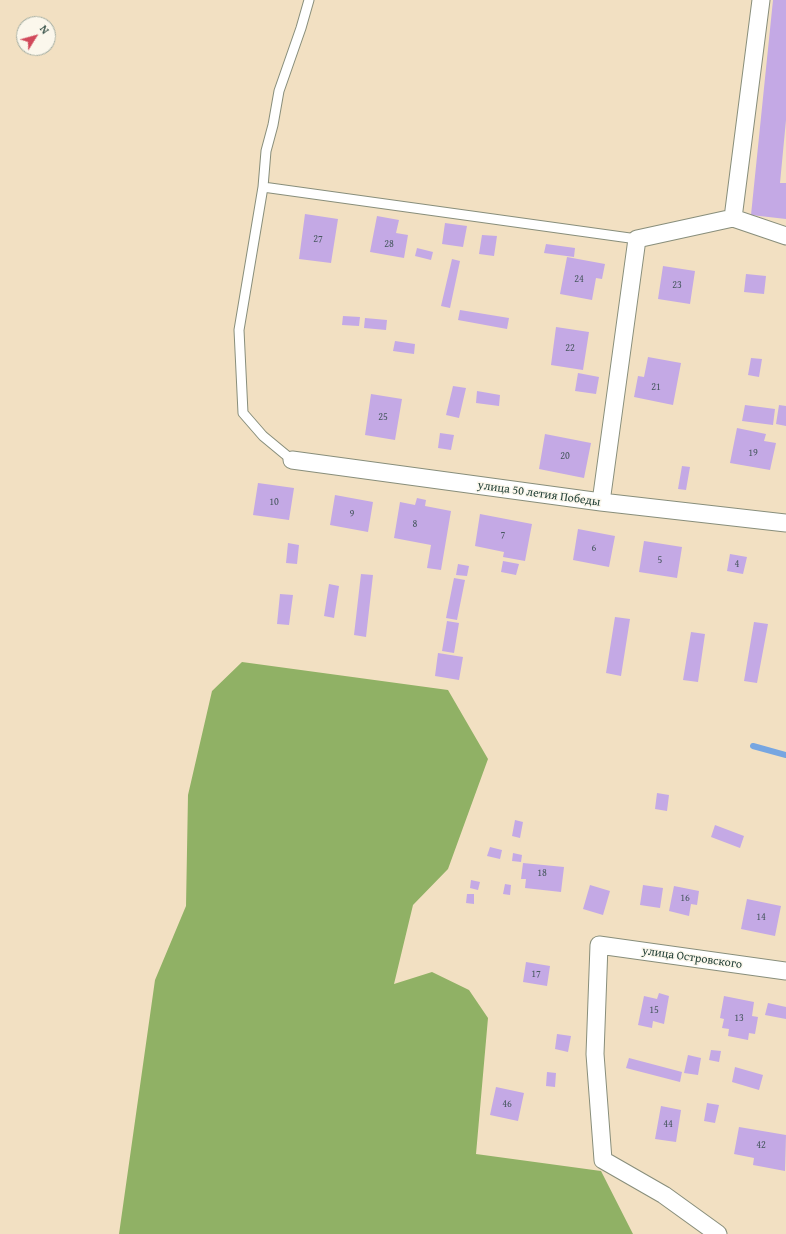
<!DOCTYPE html>
<meta charset="utf-8">
<style>
body{margin:0}
#map{position:relative;width:786px;height:1234px;overflow:hidden;background:#f2e0c2;font-family:"Gentium Book Plus",serif}
canvas{display:block}
.north{position:absolute;left:16px;top:16px;width:40px;height:40px;box-sizing:border-box;background:#fbf7ec;border:1px solid #a3ada2;border-radius:50%;rotate:53deg;font-size:11px;font-weight:700;line-height:16px;text-align:center;color:#1f3d34}
.north::after{content:'';display:block;margin:auto;width:14px;height:18px;background:#d1495b;clip-path:polygon(50% 0,100% 100%,50% 72%,0 100%)}
</style>
<div id="map">
<canvas width="786" height="1234"></canvas>
<div class="north">N</div>
</div>
<script>
const context = document.querySelector('canvas').getContext('2d');
context.lineJoin = 'round';
function fill(path, color) {
  context.fillStyle = color;
  context.fill(path, 'evenodd');
}
function stroke(path, color, width, dash) {
  context.strokeStyle = color;
  context.lineWidth = width;
  context.lineCap = dash ? 'butt' : 'round';
  context.setLineDash(dash || []);
  context.stroke(path);
}
function label(font, color, halo, rows, align = 'center') {
  context.font = font + ' "Gentium Book Plus",serif';
  context.lineWidth = 3;
  context.setLineDash([]);
  context.textBaseline = 'middle';
  context.strokeStyle = halo;
  context.fillStyle = color;
  for (const [text, x, y, turn = 0] of rows) {
    context.save();
    context.translate(x, y);
    context.rotate((+turn || 0) * Math.PI / 180);
    context.textAlign = isNaN(turn) ? turn : align;
    if (halo) context.strokeText(text, 0, 0);
    context.fillText(text, 0, 0);
    context.restore();
  }
}
fill(new Path2D(`
 M242,662L448,690L488,759L448,869L413,905L394,984L432,972L469,990L488,1018L476,1154L601,1171L633,1234H119L155,980L186,906L188,795L212,691Z`), '#90b165');
stroke(new Path2D(`
 M753,746L786,755`), '#77a6e1', 6);
fill(new Path2D(`
 M773,0H786V120L780,183H786V219L751,215Z
 M305,214L338,219L331,263L299,259Z
 M377,216L399,220L396,233L408,235L404,258L370,252Z
 M445,223L467,226L463,247L442,244Z
 M482,235L497,236L494,256L479,254Z
 M546,244L575,248L574,257L544,253Z
 M417,248L433,252L431,260L415,256Z
 M567,257L605,264L602,279L596,278L592,300L560,294Z
 M452,259L460,261L450,308L441,306Z
 M663,266L695,271L690,304L658,299Z
 M746,274L766,276L764,294L744,292Z
 M460,310L509,318L507,329L458,320Z
 M343,316L360,317L359,326L342,325Z
 M365,318L387,320L386,330L364,328Z
 M556,327L589,332L583,370L551,365Z
 M395,341L415,344L414,354L393,351Z
 M648,357L681,363L673,405L634,397L638,376L644,377Z
 M751,358L762,359L759,377L748,375Z
 M578,373L599,377L596,394L575,391Z
 M453,386L466,388L459,418L446,415Z
 M477,391L500,395L499,406L476,403Z
 M371,394L402,399L395,440L365,435Z
 M745,405L775,409L773,425L742,421Z
 M779,405L786,406V426L776,424Z
 M737,428L766,434L764,441L776,443L770,470L730,463Z
 M440,433L454,435L451,450L438,448Z
 M545,434L591,443L584,478L539,469Z
 M682,466L690,467L686,490L678,489Z
 M258,483L294,488L289,520L253,515Z
 M335,495L373,502L368,532L330,525Z
 M417,498L426,500L425,506L451,511L441,570L427,568L431,545L394,538L400,502L415,505Z
 M480,514L532,524L525,561L503,557L504,552L475,546Z
 M578,529L615,536L609,567L573,560Z
 M644,541L682,547L677,578L639,572Z
 M288,543L299,545L297,564L286,563Z
 M730,554L747,557L743,574L727,571Z
 M503,561L519,564L516,575L501,572Z
 M458,564L469,566L467,576L456,575Z
 M361,574L373,575L366,637L354,635Z
 M454,578L465,580L457,620L446,618Z
 M329,584L339,586L334,618L324,616Z
 M280,594L293,595L289,625L277,624Z
 M615,617L630,619L621,676L606,673Z
 M447,621L459,623L454,653L442,651Z
 M754,622L768,624L757,683L744,681Z
 M691,632L705,634L698,682L683,680Z
 M438,653L463,657L459,680L435,676Z
 M657,793L669,795L667,811L655,809Z
 M515,820L523,822L520,838L512,836Z
 M715,825L744,836L740,848L711,837Z
 M490,847L502,850L500,859L487,856Z
 M513,853L522,855L521,862L512,861Z
 M523,863L564,867L561,892L525,888L526,879H521Z
 M471,880L480,882L478,890L470,888Z
 M505,884L511,885L510,895L503,894Z
 M590,885L610,891L603,915L583,909Z
 M643,885L663,888L660,908L640,905Z
 M674,886L699,891L697,905L691,904L689,916L669,911Z
 M467,894H474V904L466,903Z
 M747,899L781,906L775,936L741,929Z
 M526,962L550,966L547,986L523,982Z
 M659,993L669,996L664,1024L653,1021L652,1028L638,1025L644,996L657,999Z
 M724,996L754,1002L752,1016L758,1017L755,1034L749,1033L748,1040L728,1036L729,1029L722,1028L724,1019L720,1018Z
 M768,1003L786,1007V1019L765,1015Z
 M557,1034L571,1036L568,1052L555,1049Z
 M711,1050L721,1051L719,1062L709,1060Z
 M688,1055L701,1058L698,1075L684,1073Z
 M629,1058L682,1072L680,1082L626,1068Z
 M735,1067L763,1075L759,1090L732,1082Z
 M547,1072L556,1073L555,1087L546,1086Z
 M496,1087L524,1093L518,1121L490,1115Z
 M707,1103L719,1105L715,1123L704,1121Z
 M661,1106L681,1110L676,1142L655,1139Z
 M739,1127L786,1135L785,1171L753,1165L754,1158L734,1154Z`), '#c4a9e5');
const service = new Path2D(`
 M263,187L637,239
 M292,460L263,436L243,413L239,330L263,187L266,151L273,125L279,91L301,28L309,0`);
const minor = new Path2D(`
 M733,218L761,0
 M292,460L601,502L786,523
 M601,502L637,239L733,218L786,236
 M718,1234L664,1195L603,1160L595,1054L599,945L786,971`);
stroke(service, '#888e7b', 11);
stroke(minor, '#888e7b', 19);
stroke(service, '#fff', 9);
stroke(minor, '#fff', 17);
label('10px', '#485860', null, [
 ["27",318,239],
 ["28",389,244],
 ["24",579,279],
 ["23",677,285],
 ["22",570,348],
 ["21",656,387],
 ["25",383,417],
 ["19",753,453],
 ["20",565,456],
 ["10",274,502],
 ["9",352,514],
 ["8",415,524],
 ["7",503,535],
 ["6",594,548],
 ["5",660,560],
 ["4",737,564],
 ["18",542,873],
 ["16",685,898],
 ["14",761,917],
 ["17",536,974],
 ["15",654,1010],
 ["13",739,1018],
 ["46",507,1104],
 ["44",668,1124],
 ["42",761,1145]
]);
label('12px', '#1f3d34', '#fbf7ec', [
 ["улица 50 летия Победы",539,494,8],
 ["улица Островского",692,958,8]
]);
</script>
